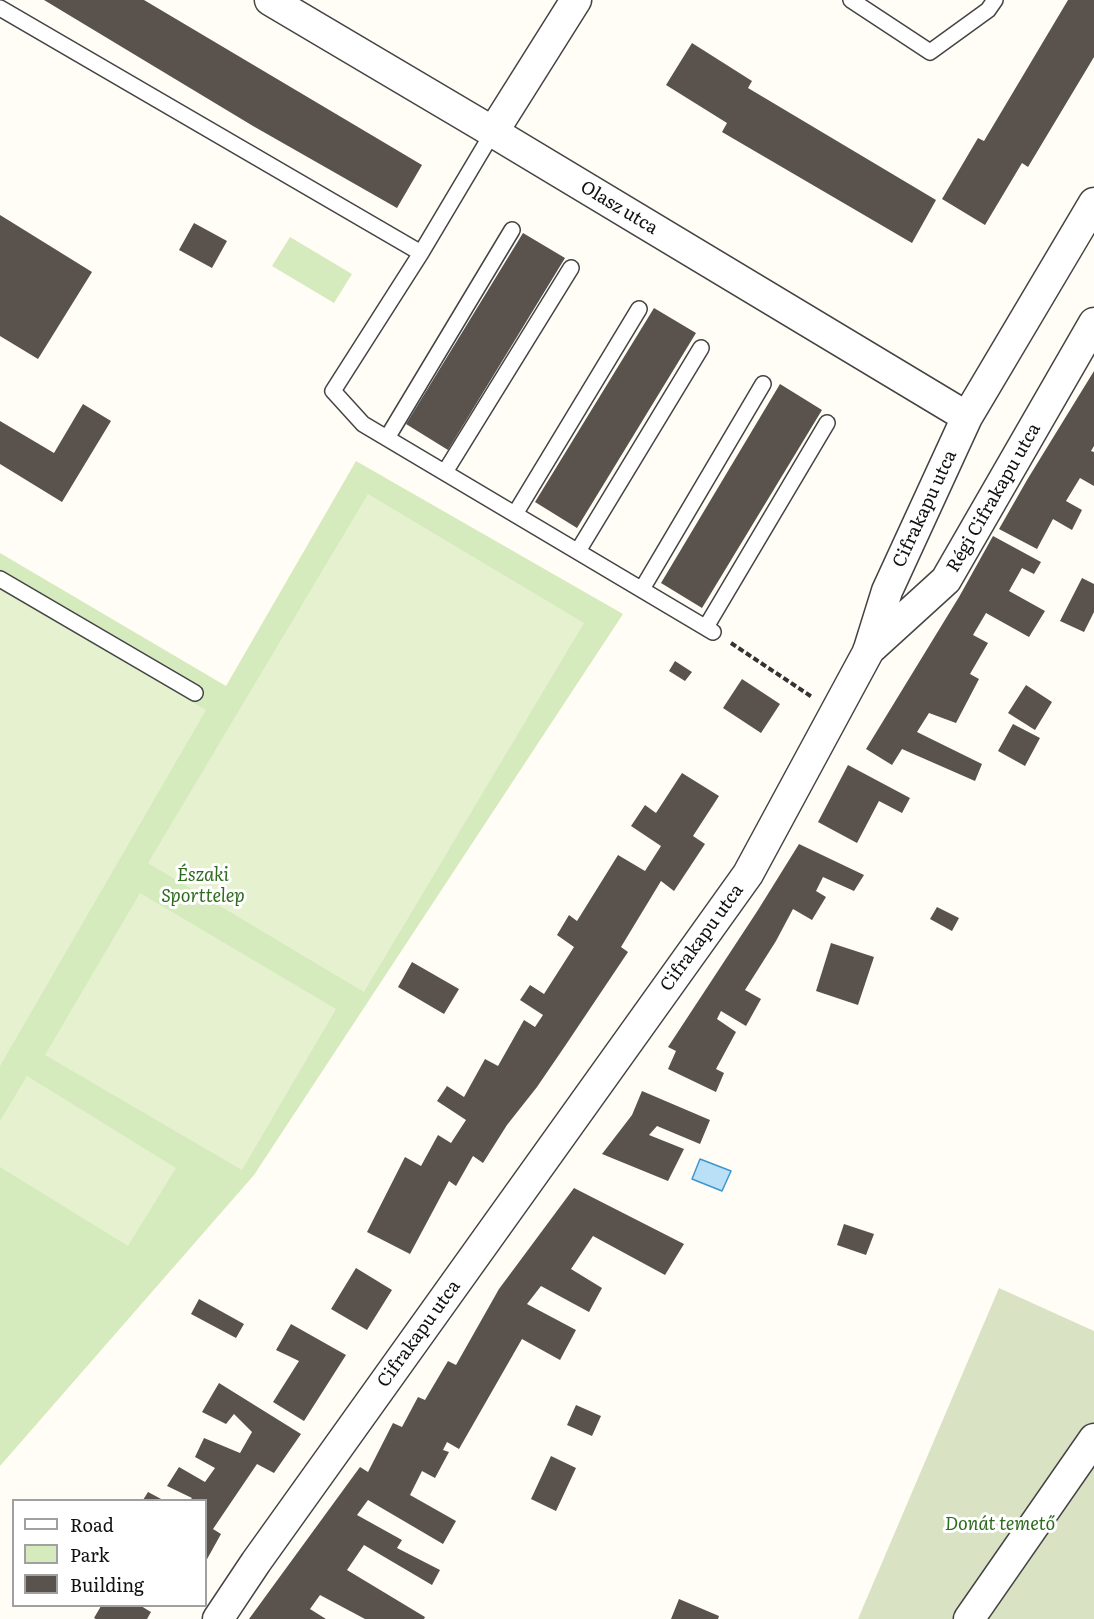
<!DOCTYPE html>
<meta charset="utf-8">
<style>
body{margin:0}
#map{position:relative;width:1094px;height:1619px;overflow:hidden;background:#fffdf5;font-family:Literata,serif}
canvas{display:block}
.legend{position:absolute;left:12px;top:1499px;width:195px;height:108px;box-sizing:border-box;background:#fff;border:2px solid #a0a0a0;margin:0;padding:8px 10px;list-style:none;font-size:18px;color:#111}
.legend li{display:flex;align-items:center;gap:12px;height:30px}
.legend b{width:30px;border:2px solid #a0a0a0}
</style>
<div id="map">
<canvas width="1094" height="1619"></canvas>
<ul class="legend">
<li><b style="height:8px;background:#fff"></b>Road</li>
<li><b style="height:16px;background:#d5ebbd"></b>Park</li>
<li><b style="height:16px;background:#5a524d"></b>Building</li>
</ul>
</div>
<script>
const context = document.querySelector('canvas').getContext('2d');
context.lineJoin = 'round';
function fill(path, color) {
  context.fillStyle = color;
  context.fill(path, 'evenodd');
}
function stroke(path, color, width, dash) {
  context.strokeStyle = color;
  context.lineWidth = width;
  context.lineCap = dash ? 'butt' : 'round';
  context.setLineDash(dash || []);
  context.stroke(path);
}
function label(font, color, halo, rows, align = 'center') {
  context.font = font + ' Literata,serif';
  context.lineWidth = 6;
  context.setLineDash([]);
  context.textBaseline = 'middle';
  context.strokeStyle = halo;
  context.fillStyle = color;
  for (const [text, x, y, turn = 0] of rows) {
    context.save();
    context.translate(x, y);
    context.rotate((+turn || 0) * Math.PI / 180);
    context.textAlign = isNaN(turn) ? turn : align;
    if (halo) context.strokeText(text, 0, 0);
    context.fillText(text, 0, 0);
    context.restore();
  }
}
fill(new Path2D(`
 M290,237L352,274L334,303L272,266Z
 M356,461L623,614L254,1175L0,1466V553L226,686Z`), '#d5ebbd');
fill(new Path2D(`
 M999,1288L1094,1331V1619H858Z`), '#d9e3c4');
fill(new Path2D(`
 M368,494L584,623L364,992L148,863Z
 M0,590L206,710L0,1066Z
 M140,893L336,1009L242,1170L45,1055Z
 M27,1076L176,1168L128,1246L0,1167V1121Z`), '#e6f2cf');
const water = new Path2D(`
 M700,1159L731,1171L722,1191L692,1179Z`);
fill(water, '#b9e0f7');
stroke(water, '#3f96cf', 1.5);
fill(new Path2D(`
 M44,0H144L422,165L397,208L253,126Z
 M1068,0H1094V57L1028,167L1022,163L985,225L942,199L978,138L984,141Z
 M692,43L752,81L748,88L936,200L912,243L722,132L727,123L666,85Z
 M0,215L92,272L38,359L0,336Z
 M194,223L227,241L212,268L179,250Z
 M523,233L565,258L448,450L406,424Z
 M654,308L696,333L577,528L535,502Z
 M1094,371V446L1091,451L1094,452V486L1080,478L1066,501L1082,510L1072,530L1053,519L1037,549L999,529L1027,480Z
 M780,384L822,410L702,608L661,583Z
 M83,404L111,421L62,502L0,464V421L54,453Z
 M993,536L1041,562L1034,574L1022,568L1009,591L1045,611L1029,637L986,613L973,635L988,643L970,674L979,679L956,723L929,713L917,732L982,764L975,781L902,749L892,765L866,749L959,597Z
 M1082,578L1094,584V612L1084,632L1060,621Z
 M675,661L692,672L685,681L669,671Z
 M742,679L780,704L761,733L723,708Z
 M1026,685L1052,702L1035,730L1008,713Z
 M1013,724L1040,738L1025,766L998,751Z
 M848,765L910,798L902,813L879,801L857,843L818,822Z
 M682,773L719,796L693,836L705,844L674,891L661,881L621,947L628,952L565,1046L537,1087L507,1125L483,1163L473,1156L456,1186L449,1181L410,1254L367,1232L405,1157L421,1166L438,1135L451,1143L466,1120L437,1101L447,1086L464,1097L485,1059L498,1066L524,1020L535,1027L543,1015L520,1000L530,985L544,994L574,947L557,935L569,915L577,921L618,855L645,871L661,846L631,826L645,805L656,813Z
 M799,844L864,875L854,891L823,877L816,891L826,897L812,920L793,909L776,941L745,990L761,999L746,1026L721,1011L717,1019L736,1032L716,1069L724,1073L716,1092L668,1069L676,1051L668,1047L758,910Z
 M937,907L959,918L952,931L930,919Z
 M831,943L874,957L858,1005L816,991Z
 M412,962L459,989L444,1014L398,987Z
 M642,1091L710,1120L700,1144L657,1126L649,1135L684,1149L668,1181L602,1154L632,1115Z
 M574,1188L684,1244L665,1275L593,1236L571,1269L602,1288L589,1312L541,1286L527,1304L576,1330L560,1360L522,1339L459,1449L447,1442L443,1450L449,1452L435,1478L422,1471L410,1495L456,1521L443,1544L368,1500L357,1515L402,1540L397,1548L440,1570L432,1585L364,1545L347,1570L425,1617L424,1619H365L320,1595L310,1609L326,1619H249L360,1467L368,1472L393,1423L402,1427L418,1397L425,1400L448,1361L456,1365L499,1289Z
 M844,1224L874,1234L866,1255L837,1245Z
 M356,1268L392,1290L367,1330L331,1309Z
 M199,1299L244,1324L236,1338L191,1314Z
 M291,1324L346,1355L304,1421L273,1402L299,1361L276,1350Z
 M219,1383L301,1434L274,1473L257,1464L213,1529L221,1534L206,1561V1500H190L192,1498L167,1486L179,1467L205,1482L215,1468L195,1457L204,1438L240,1453L252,1432L234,1414L226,1424L202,1412Z
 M576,1405L601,1416L592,1436L567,1425Z
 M551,1456L576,1468L556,1511L531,1499Z
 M148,1492L163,1500H143Z
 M679,1599L719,1616L718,1619H671Z
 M101,1606H141L151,1612L147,1619H96L94,1618Z`), '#5a524d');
const service = new Path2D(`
 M851,0L930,52L988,10L995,0
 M0,8L421,253
 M493,132L421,253L333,391L363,424L713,632
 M387,438L512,230
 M445,472L571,268
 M515,514L639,309
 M578,551L701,348
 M0,579L195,693
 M642,589L763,384
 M706,627L827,423`);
const minor = new Path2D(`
 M270,0L493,132L967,417
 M493,132L576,0
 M868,651L946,580L1094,323
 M218,1619L256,1562L748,874L868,652L887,591L967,417L1094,203
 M969,1619L1094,1439`);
stroke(service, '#444', 18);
stroke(minor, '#444', 33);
stroke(new Path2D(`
 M731,643L812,697`), '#333', 4, [6, 3]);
stroke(service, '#fff', 15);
stroke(minor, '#fff', 30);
label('18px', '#111', '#fff', [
 ["Olasz utca",619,208,31],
 ["Régi Cifrakapu utca",994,498,-60],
 ["Cifrakapu utca",925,509,-65],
 ["Cifrakapu utca",702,938,-54],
 ["Cifrakapu utca",419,1334,-54]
]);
label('italic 18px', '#2f6b1f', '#fff', [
 ["Északi",203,876],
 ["Sporttelep",203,897],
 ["Donát temető",1000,1525]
]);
</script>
